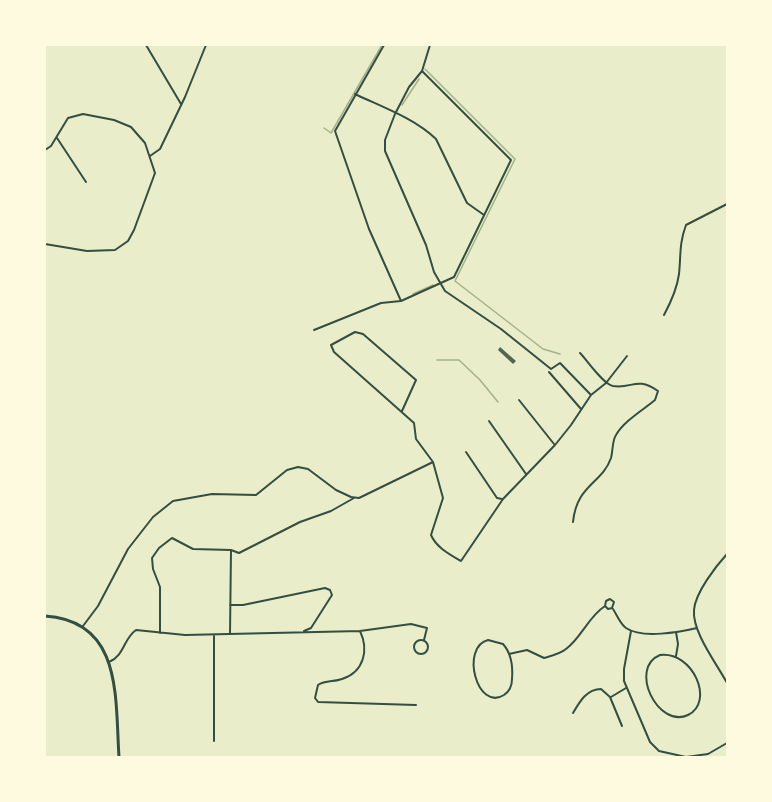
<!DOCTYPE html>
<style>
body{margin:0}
#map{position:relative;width:772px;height:802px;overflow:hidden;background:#e9edc9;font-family:"Open Sans",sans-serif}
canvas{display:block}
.frame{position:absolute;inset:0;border:46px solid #fefae0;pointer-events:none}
</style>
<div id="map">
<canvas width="772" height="802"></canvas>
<div class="frame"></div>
</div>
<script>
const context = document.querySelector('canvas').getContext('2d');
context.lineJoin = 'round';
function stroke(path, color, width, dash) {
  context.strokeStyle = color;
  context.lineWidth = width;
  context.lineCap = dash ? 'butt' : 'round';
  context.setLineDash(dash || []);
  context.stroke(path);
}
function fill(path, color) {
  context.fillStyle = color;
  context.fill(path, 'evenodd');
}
stroke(new Path2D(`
 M425,69L515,159L455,281L543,349L560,354
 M402,105L419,79
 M324,128L331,133L382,45
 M413,294L433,285
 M437,360H459L480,380L498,402`), '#a3b18a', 1.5);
fill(new Path2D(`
 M500,347L516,361L513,364L498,350Z`), '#4f6655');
stroke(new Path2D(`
 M146,45L181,104
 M384,45L335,131L369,229L401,301
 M430,45L422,71L409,87L395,114L385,140V151L426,245L434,272L445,291L501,329L551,369L560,363L591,395
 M355,94C382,107 414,118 436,139L467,203L484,215
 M57,138L86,182
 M45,150L51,146L68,118L83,114L114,120L131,127L145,143L155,173L134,230L128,241L115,250L87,251L45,244
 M150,156L160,149L185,97L206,45
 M664,315C671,302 677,289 679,274C681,255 679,244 686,225L727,204
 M314,330L381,303L401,301L454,277L511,160L422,71
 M549,372L581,409
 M519,400L554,444
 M402,411L416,380L363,334L355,332L331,345L334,352L414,423L416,439L433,462
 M489,421L526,474
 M466,452L497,498L502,499
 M573,522C577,484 602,484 611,458C613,451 612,441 616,435C624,421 643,410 655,400L658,391C636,376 633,389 613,386C603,384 587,360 580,353
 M727,554C716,566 695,593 694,610C692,632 717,664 727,683
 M230,605H243L325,588L330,590L332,595L311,628L304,631
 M613,609C617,615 620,624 626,628C642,639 680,632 697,628
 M83,626L98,606L128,549L153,517L173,501L212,494L256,495L287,470L298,467L308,469L336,490L351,497L359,498L433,462L443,498L431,535C436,547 449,554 461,561L503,499L555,445L571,425L591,395L606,383L627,356
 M360,631L411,624L427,628L424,640
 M631,631L624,669V681L650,742L659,751L686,757L708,754L727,743
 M160,633V587L153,569L152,558L159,548L172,538L193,549L231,550L239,553L300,522L331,511L354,498
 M230,634L231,550
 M414 647a7 7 0 1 1 14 0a7 7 0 1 1-14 0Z
 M488,640L503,644C511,653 513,667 512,679C512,685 510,691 504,695C477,712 460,647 488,640Z
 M509,654L527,650L544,658C551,656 560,654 566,649C582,637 588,617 605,606L606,601L610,599L614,602L612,608L608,609L605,606
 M660,655C693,651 715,702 688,715C658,729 628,668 660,655Z
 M676,656L678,644L676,632
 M109,662C125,655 123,639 136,630L185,635L360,631C369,650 364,672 342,679C334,682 325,680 318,685L315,698L318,702L416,705
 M611,697L626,688
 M573,713C580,701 587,689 601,689L610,697L622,726
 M214,741V635`), '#344e41', 2);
stroke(new Path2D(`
 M45,616C123,621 115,698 119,757`), '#344e41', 3);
</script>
